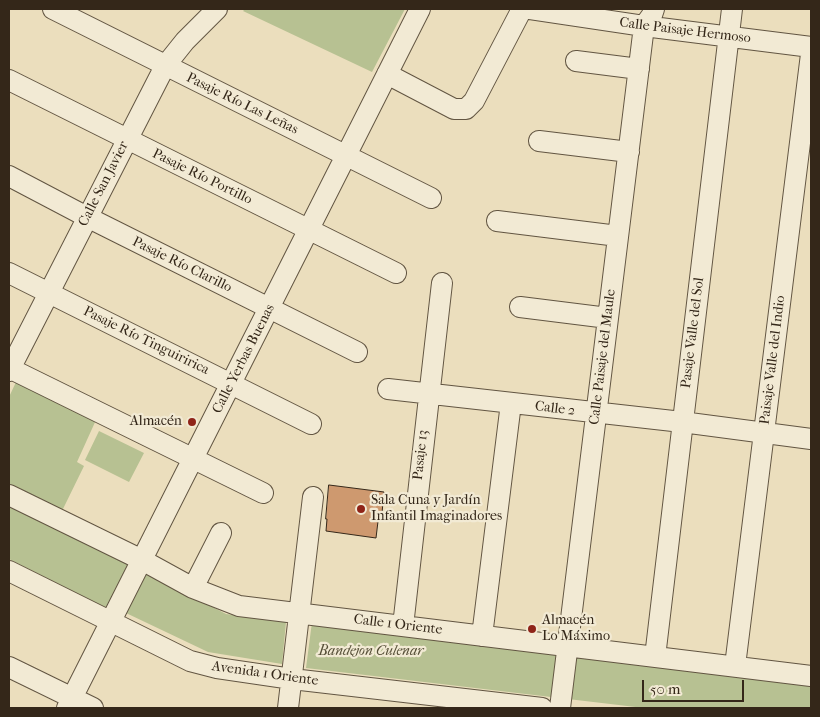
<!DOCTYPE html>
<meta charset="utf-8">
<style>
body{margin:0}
#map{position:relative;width:820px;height:717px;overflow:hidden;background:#ebdebd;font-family:"IM FELL French Canon",serif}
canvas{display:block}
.frame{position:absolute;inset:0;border:10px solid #342719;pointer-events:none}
.scale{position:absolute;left:642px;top:680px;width:102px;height:22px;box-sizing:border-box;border:2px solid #342719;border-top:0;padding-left:6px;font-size:15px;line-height:18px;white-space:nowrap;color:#342719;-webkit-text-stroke:4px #f2ead4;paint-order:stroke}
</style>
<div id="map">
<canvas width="820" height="717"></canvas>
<div class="frame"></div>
<div class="scale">50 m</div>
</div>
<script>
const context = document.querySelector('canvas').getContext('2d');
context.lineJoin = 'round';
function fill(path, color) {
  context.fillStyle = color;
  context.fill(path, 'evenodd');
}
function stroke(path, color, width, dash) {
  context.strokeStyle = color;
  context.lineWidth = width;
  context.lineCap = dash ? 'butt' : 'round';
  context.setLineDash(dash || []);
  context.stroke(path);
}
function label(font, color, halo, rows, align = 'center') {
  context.font = font + ' "IM FELL French Canon",serif';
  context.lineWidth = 4.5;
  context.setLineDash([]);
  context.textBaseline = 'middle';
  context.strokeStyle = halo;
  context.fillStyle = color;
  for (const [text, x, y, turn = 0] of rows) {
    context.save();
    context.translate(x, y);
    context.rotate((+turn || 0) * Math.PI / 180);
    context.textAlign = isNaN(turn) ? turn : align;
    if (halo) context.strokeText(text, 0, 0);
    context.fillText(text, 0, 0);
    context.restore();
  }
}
fill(new Path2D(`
 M245,9H405L372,72L243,11Z
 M16,382L96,420L77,462L84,466L62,511L9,485V397Z
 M99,431L144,453L129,482L85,460Z
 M9,504L128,564L106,608L9,559Z
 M146,572L226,614L286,622L282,664L208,652L126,613Z
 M312,622L811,682V708H644L306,668Z`), '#b7c192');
const building = new Path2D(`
 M329,485L384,492L382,513H379L376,538L326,531L327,519H326Z`);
fill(building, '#ce996f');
stroke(building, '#342719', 1);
const minor = new Path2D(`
 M53,9L431,198
 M530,9L644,26L811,47
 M576,61L639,69
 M387,74L454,109H466L474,101L522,9
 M9,80L396,273
 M539,141L629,152
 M9,176L87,217L357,352
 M497,221L618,236
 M9,273L311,424
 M520,307L608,318
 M9,368L263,493
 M9,371L165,66L185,41L217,9
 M388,389L682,422L811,439
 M9,495L142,560L193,588L239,606L811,676
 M9,571L190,661L217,668L292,679L542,708
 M193,588L221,533
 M403,626L442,283
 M482,636L511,403
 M655,657L732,9
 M735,666L811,54
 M9,667L93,708
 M67,708L420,9
 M288,708L313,497
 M560,708L644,26L652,15L654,9`);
stroke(minor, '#625542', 22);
stroke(minor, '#f2ead4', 20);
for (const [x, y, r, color] of [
 [192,422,5,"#8f2418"],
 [361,509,5,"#8f2418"],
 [532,629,5,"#8f2418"]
]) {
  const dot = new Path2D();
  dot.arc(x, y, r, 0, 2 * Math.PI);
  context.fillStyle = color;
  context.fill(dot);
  stroke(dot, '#f2ead4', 2);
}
label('14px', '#342719', '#f2ead4', [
 ["Calle Paisaje Hermoso",685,31,7],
 ["Pasaje Río Las Leñas",242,104,26],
 ["Pasaje Río Portillo",202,177,26],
 ["Calle San Javier",104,184,-63],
 ["Pasaje Río Clarillo",182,265,26],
 ["Pasaje Valle del Sol",693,333,-83],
 ["Pasaje Río Tinguiririca",146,341,26],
 ["Calle Paisaje del Maule",603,357,-83],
 ["Calle Yerbas Buenas",244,359,-63],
 ["Paisaje Valle del Indio",773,360,-83],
 ["Calle 2",555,409,7],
 ["Pasaje 13",421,455,-84],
 ["Calle 1 Oriente",398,625,7],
 ["Avenida 1 Oriente",265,674,8]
]);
label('14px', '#342719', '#f2ead4', [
 ["Almacén",182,422,"right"],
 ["Sala Cuna y Jardín",371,501],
 ["Infantil Imaginadores",371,517],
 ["Almacén",542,621],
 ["Lo Máximo",542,637]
], 'left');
label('italic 14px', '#554e37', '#f2ead4', [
 ["Bandejon Culenar",371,652]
]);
</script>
